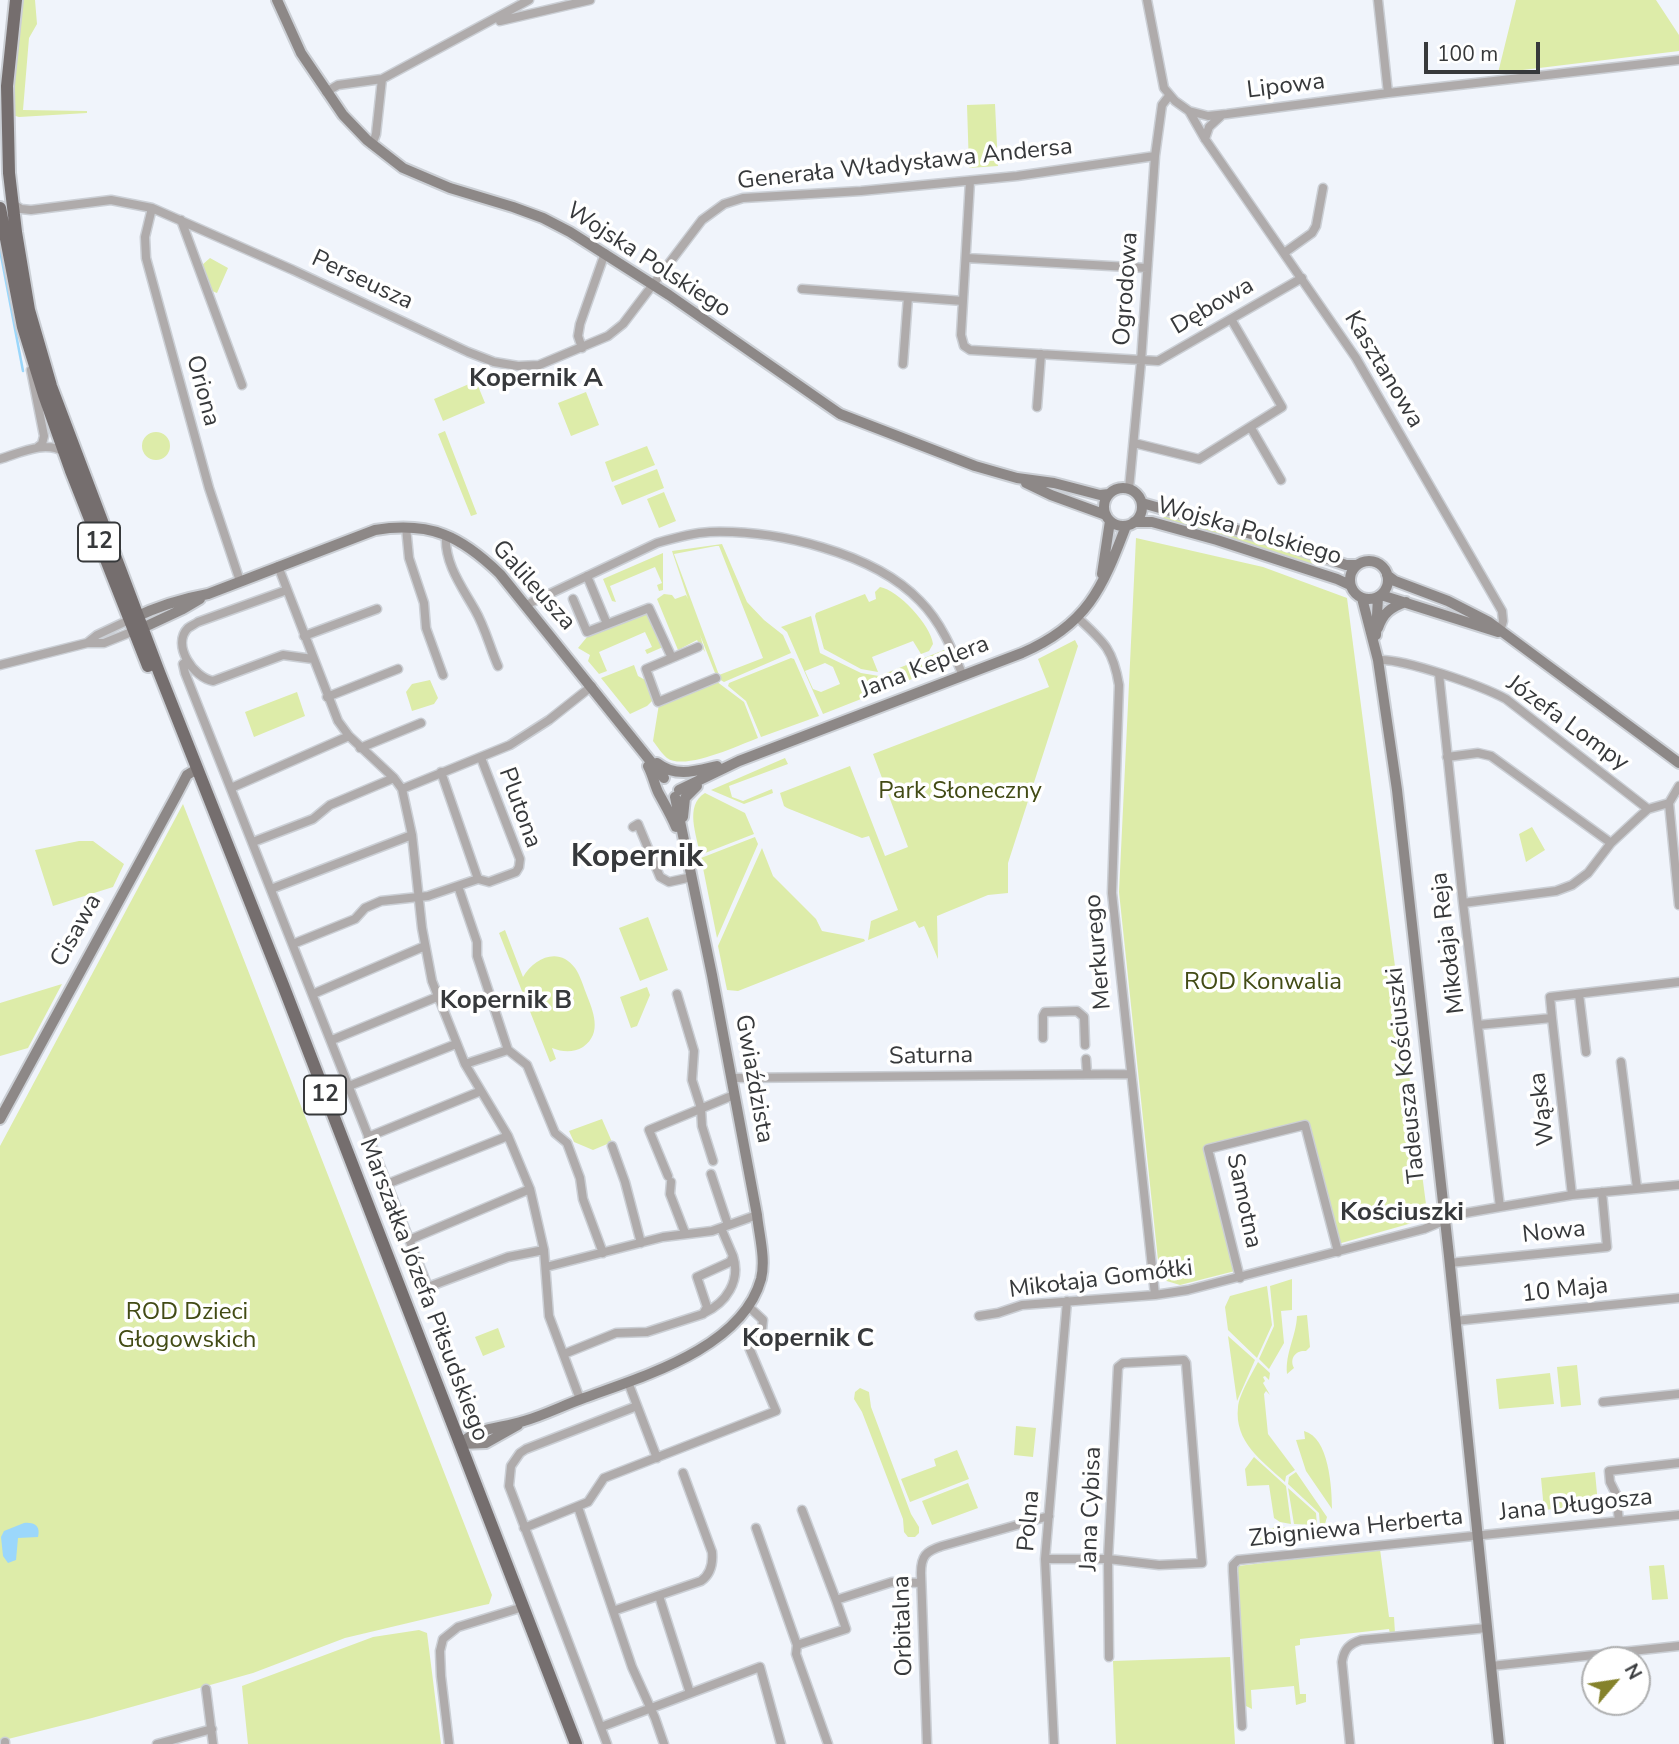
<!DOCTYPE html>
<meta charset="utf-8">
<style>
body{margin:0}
#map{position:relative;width:1679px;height:1744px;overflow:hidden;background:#f0f4fb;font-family:"Nunito Sans",sans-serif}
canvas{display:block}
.north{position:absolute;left:1581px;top:1646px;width:70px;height:70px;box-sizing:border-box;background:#fff;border:2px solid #afb0b1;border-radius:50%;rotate:61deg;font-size:19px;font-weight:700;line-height:28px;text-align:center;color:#37393b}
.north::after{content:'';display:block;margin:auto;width:24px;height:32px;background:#85822b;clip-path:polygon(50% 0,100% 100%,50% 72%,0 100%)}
.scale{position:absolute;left:1424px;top:42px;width:116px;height:32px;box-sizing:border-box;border:4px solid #37393b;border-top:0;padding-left:9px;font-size:21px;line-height:24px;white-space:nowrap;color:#37393b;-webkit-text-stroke:5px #fff;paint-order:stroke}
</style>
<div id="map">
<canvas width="1679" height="1744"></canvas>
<div class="north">N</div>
<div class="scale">100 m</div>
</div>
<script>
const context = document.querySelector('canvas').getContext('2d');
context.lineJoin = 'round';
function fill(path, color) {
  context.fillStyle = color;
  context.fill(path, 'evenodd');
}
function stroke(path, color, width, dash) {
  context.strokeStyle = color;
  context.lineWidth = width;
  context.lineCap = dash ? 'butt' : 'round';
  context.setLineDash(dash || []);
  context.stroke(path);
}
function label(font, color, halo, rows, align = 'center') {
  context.font = font + ' "Nunito Sans",sans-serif';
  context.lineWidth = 7;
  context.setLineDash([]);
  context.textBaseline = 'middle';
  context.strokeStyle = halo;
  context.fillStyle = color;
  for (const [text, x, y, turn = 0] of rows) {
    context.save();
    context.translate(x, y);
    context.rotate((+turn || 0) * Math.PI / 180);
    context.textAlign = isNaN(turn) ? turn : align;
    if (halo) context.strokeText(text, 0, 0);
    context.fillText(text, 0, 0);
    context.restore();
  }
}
fill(new Path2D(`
 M19,0H35L37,24L29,38L23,110L87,111V113L19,117L12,115L10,77Z
 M1516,0H1656L1679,35V51L1498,73Z
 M995,104L998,166L969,168L967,105Z
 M210,258L228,268L217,293L212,291L202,265Z
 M476,381L485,403L443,421L434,399Z
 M586,392L599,425L571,436L558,403Z
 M445,431L477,514L471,516L438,434Z
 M142 446a14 14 0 1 1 28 0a14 14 0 1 1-28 0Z
 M647,446L655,465L612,482L605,462Z
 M657,469L664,488L622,505L614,486Z
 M664,492L676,521L659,528L647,499Z
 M1164,515L1246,537L1315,559L1312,565L1163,520Z
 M1136,538L1263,567L1347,598L1427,1212V1217L1419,1221L1338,1244L1307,1120L1205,1147L1235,1271L1180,1285L1160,1279L1119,892Z
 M722,544L747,602L764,620L783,635L791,653L724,682L717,678L700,635L705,652L697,640L678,650L657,599L664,594L672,595L675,599L686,595L688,599L672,551ZM716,546H719L763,658L719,675L674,554Z
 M663,553V590L659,591L657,585L662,583L655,567L610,586L616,602L612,601L603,579Z
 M880,587C898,590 931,625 933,644L929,651L921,654L913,641L872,657L878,672L861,669L824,649L815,616L816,613L865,594L869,602L876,599L875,592Z
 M646,613L663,647L647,654L645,650L652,647L645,632L599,652L607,671L599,674L588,661L590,655L578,648L587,637Z
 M811,616L820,653L861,673L879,676L944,650L950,664L823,714L787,632L781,627ZM825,663L833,667L840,684L821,692L813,689L805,671Z
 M1075,640L1078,646L1008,863V893L988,895L937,916L938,959L924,926L919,928L915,921L868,940L871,921L898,910L869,836L862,838L787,808L784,806L780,793L850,766L885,856L908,847L873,754L1049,687L1038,659Z
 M791,658L794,659L819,716L761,737L746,701L728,686L729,683Z
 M634,665L638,676L647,681L654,699L647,706L630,714L601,678Z
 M430,680L438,698L434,704L412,711L406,692L412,684Z
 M716,681L744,702L758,738C739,745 685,771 667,758C662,754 657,746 653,741L659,704Z
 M297,692L305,716L254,737L245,712Z
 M785,758L788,764L729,786L732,797L743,801L772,789L773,793L744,804L711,790Z
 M705,793L745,813L754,834L700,855C697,835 684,806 705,793Z
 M183,804L492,1595L489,1604L484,1605L345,1638L253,1673L92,1718L0,1741V1146Z
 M1532,827L1545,850L1526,862L1519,834Z
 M755,837L758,844L717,938L701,858Z
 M79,841H93L124,864L113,887L53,906L35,850Z
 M762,848L773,876L816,919L822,931L864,939L865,941L738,991L727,990L718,946Z
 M648,917L668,970L640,981L619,928Z
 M505,930L523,977C534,958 559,946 575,968C580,975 583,985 586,993C593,1011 603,1033 583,1047C573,1053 562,1052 552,1048L556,1059L550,1062L499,933Z
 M62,984L28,1048L0,1056V1003Z
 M647,987L650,995L637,1026L631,1028L620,997Z
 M602,1119L612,1142L593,1150L574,1142L569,1131Z
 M1292,1279V1310L1281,1311L1284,1343L1269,1369L1259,1359L1274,1326L1270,1286Z
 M1267,1286L1272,1325L1257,1358L1228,1330L1225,1307L1230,1296Z
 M1307,1315L1310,1347L1306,1351C1296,1350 1289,1358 1294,1368L1287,1374C1285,1353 1296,1337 1297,1316Z
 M498,1328L505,1347L483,1356L475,1337Z
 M1228,1336L1255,1360L1237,1401Z
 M1258,1362L1270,1373L1269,1380L1265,1376L1263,1377L1265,1381L1263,1383L1270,1395L1266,1391L1264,1394L1268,1434L1295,1470L1286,1476L1285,1482C1262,1461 1234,1442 1238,1407C1239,1395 1252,1373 1258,1362Z
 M1577,1365L1581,1405L1561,1407L1557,1367Z
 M1550,1373L1554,1404L1499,1409L1496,1379Z
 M860,1388L869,1392L871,1407L911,1514L919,1527V1533L915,1537H908L904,1532L903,1519L862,1412L854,1399L855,1392Z
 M1016,1426L1036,1428L1033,1457L1014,1455Z
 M1304,1431C1329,1437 1332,1488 1332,1509L1306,1471L1296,1440L1305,1439Z
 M957,1450L969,1479L910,1502L901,1479L936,1466L934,1459Z
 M1254,1457L1286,1486L1291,1524L1280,1522L1274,1518L1269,1485L1247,1486L1245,1469Z
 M1296,1472L1327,1517L1325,1524L1320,1525L1319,1513L1288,1484L1289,1477Z
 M1595,1472L1598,1504L1544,1510L1541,1478Z
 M968,1483L978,1508L932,1525L922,1501Z
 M1288,1488L1316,1513L1317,1525L1294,1524Z
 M1291,1527L1293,1541L1255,1545L1253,1529Z
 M1380,1549L1389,1617H1394L1395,1633L1390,1634L1389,1629L1300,1639V1645L1295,1646L1300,1694H1306V1702L1296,1705L1294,1686L1251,1690L1252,1709L1246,1706L1238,1592V1566Z
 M1664,1565L1668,1599L1652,1600L1649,1566Z
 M419,1630L427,1633L441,1744H248L242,1686L373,1637Z
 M1230,1657L1235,1744H1116L1113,1661Z`), '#ddeca9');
fill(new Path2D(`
 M24,1523C34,1522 41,1526 38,1537L18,1538L16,1560L8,1563L3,1556L1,1537L4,1531Z`), '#9bd7fb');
stroke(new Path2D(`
 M0,250L23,371`), '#9bd7fb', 2.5);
const street = new Path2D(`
 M1147,0L1164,88L1175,101L1189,111L1205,139L1356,358L1502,611L1503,621L1500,632
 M1378,0L1388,93
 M500,21L590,0
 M326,92L338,85L382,79L529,0
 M1189,111L1208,116L1227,114L1388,93L1679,60
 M1205,139L1209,127L1222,115
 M372,145L376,134L382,79
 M970,181L961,335L964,346L970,350L1158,361L1302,278
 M13,204L21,209L31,210L111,200L152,208L293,270L468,352L494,362L518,366L539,365L608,336L623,324L702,220L724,204L743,198L861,191L1017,176L1155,156
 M152,208L145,237L146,258L209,488L240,581
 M181,220L242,385
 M1284,253L1312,233L1316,226L1323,188
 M966,258L1147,268
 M802,289L963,301
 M582,348L578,336L580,324L605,253
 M903,364L908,297
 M31,370L44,436L42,444L38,447
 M1037,407L1041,354
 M1251,428L1281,480
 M1134,443L1199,459L1282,407L1231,319
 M0,459C20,453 45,440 64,452
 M1129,489L1141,362L1155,156L1162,105L1169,96
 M406,527L409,558L424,603L426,628L443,675
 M446,535C444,563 462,587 475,610C485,627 490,648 498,666
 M278,566L338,721L349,736L394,778L402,789L412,835L422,928L432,981L465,1064L508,1136L530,1189L544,1250L549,1316L580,1399
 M587,576L607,624
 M287,590L198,622C195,624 191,626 188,628C171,645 194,678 213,681L283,655L313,659
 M573,599L587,632L649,608L672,658L646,669L658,702L716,678
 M526,605L657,543C674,538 692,533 710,532C776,530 873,552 920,601C941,622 952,649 963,676
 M1078,618C1104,642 1113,649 1119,685L1112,893L1155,1295
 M304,636L377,609
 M87,643L97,635L129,620
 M672,658L698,647
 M1378,660C1403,658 1482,686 1506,699L1648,809
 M187,661L183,664L185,673L428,1287L508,1257L544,1250
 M0,665L87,643H104L134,631
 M1439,674L1463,903L1500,1207
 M327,697L398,669
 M360,748L421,723
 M1447,757L1478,753L1491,756L1611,843
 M441,772L478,879
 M1679,786L1669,803L1679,905
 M231,788L349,736
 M402,789L510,745L549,720L592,686
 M633,827L638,824L660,877L669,882L692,877
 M253,842L313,819L330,805L394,778
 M458,886L477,942V956L506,1044L508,1050L527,1065L555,1133L567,1143L580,1178L583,1199L603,1253
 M271,889L412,835
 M1463,903L1556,891L1572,885L1588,873L1611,843L1639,817L1648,809L1669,803
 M293,944L355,919L365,908L381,901L428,896L478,879L489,882L516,872L519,867L520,859L481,758
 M313,994L425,946
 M677,994L694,1051L692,1080L701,1108L702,1126L713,1161
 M1579,994L1586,1052
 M1552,1018L1572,1195
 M1478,1025L1552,1018L1550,997L1679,982
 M1043,1038V1016L1045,1012L1077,1011L1084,1017L1085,1045
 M332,1040L437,997
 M1086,1059L1087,1074
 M1621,1062L1637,1188
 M465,1064L508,1050
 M731,1078L1130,1074
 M349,1086L456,1044
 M368,1137L481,1091
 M612,1146L625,1182L641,1243
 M711,1174L728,1225
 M668,1176L649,1130L734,1095
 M671,1182L670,1194L685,1233
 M387,1184L508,1136
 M409,1240L530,1189
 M1449,1263L1607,1247L1602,1192
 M546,1267L663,1237L712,1231L757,1215
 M1240,1278L1208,1149L1305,1125L1338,1252
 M704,1313C726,1303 741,1281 733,1256
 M979,1316L998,1313L1022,1305L1155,1295L1188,1290L1424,1229L1460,1214L1500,1207L1572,1195L1679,1185
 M1455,1321L1679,1298
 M564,1354L616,1333L647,1332L703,1314L707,1307L697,1277L730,1262L733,1256L721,1228
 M628,1382L657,1458
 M1603,1402L1679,1394
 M578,1507L632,1667L655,1718L664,1744
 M802,1510L836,1600
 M1619,1521L1616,1494L1610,1482L1609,1471L1679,1463
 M524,1528L588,1502L604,1478L776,1411L748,1345L762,1330L763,1320L748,1306
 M756,1528L797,1645L846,1629L836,1600L892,1582L921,1583
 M1045,1559H1108L1159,1565L1202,1563L1186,1363L1184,1360L1123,1363L1118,1367L1108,1559L1109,1657
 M659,1596L690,1693
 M613,1611L701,1581C711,1574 713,1563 712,1552L683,1473
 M797,1645L796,1654L828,1744
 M1491,1666L1679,1646
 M206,1689L213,1744
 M1242,1726L1233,1571V1565L1238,1560L1679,1515
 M601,1727L760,1667L781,1744
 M5,1742V1744
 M157,1744L212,1729
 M449,1744L441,1676L440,1651L443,1639L458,1627L523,1607
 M607,1744L509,1486L511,1466L520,1453L526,1449L637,1406
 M927,1744L921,1573C921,1556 926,1551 942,1546L1049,1516
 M1054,1744L1045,1559L1067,1301
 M1350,1744L1342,1662C1344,1649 1349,1644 1361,1640L1487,1628`);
const secondary = new Path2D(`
 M277,0L301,53L343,115L367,140L403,168L450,188L513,207L543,218L570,232L669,295L840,414L975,466L1017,478L1054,483L1100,495L1109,494
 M1026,483L1051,495L1106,515
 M1104 507a19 19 0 1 1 38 0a19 19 0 1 1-38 0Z
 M1142,503L1272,540L1346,565H1356
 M1134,522H1152L1217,540L1337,579L1350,585
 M1350 580a19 19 0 1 1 38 0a19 19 0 1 1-38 0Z
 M1102,574L1110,521
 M1387,575L1395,581L1448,601L1489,622L1679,763
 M1381,595L1498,632
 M1362,598L1378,660L1397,790L1449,1256L1499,1744
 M131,619C156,607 180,599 208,594L375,530C430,521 461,536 500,574L664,778
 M1378,628C1383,613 1391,607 1406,602
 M136,631L183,609L200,599
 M1376,635L1378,597
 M657,763C676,778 696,771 717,766
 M648,766C653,775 655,787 659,794C665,805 671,815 676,827
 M679,790L739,761L1022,653C1087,625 1102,589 1126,526
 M683,817L685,798L697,786
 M0,1119L177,794L187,775L197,769
 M460,1444C480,1426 500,1429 524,1421C545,1415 564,1405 584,1398C644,1376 742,1348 761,1279C766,1259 759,1235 757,1215L712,975L675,797
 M460,1444L486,1443L518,1425`);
const primary = new Path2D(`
 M16,0L7,86L9,173L16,232L29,310L51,386L159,672L283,985L576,1744
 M0,208L23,327L44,395L71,471L148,666`);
stroke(street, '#cbcfd5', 11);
stroke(secondary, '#cbcfd5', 14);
stroke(primary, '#cbcfd5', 16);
stroke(street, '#afabab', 8);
stroke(secondary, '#8d8887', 10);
stroke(primary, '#756e6e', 12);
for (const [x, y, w] of [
 [99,542,42],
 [325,1095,42]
]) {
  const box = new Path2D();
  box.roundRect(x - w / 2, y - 19.5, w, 39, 5);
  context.fillStyle = '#fff';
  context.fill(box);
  stroke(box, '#37393b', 2);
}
label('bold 23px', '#37393b', null, [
 ["12",99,542],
 ["12",325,1095]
]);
label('24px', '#37393b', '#fff', [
 ["Lipowa",1286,87,-7],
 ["Generała Władysława Andersa",905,165,-6],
 ["Wojska Polskiego",648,261,33],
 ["Perseusza",362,281,25],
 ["Ogrodowa",1127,289,-86],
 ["Dębowa",1213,307,-30],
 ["Kasztanowa",1383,370,59],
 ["Oriona",202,391,75],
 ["Wojska Polskiego",1249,532,16],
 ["Galileusza",533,586,48],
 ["Jana Keplera",925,668,-21],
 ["Józefa Lompy",1567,724,36],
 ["Plutona",519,808,70],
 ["Cisawa",77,931,-61],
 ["Mikołaja Reja",1449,943,-97],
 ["Merkurego",1099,952,-95],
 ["Saturna",931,1057,-1],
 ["Tadeusza Kościuszki",1407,1075,-96],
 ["Gwiaździsta",753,1079,80],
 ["Wąska",1543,1109,-97],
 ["Samotna",1243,1201,78],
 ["Nowa",1554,1233,-6],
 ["Mikołaja Gomółki",1101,1280,-7],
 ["Marszałka Józefa Piłsudskiego",423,1290,69],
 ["10 Maja",1565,1291,-6],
 ["Jana Długosza",1576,1506,-6],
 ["Jana Cybisa",1092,1509,-88],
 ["Polna",1030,1521,-85],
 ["Zbigniewa Herberta",1356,1529,-6],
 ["Orbitalna",904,1626,-92]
]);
label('24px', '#424b15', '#fff', [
 ["Park Słoneczny",960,792],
 ["ROD Konwalia",1263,983],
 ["ROD Dzieci",187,1313],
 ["Głogowskich",187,1341]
]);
label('bold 26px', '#37393b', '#fff', [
 ["Kopernik A",536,380],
 ["Kopernik B",506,1002],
 ["Kościuszki",1402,1214],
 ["Kopernik C",808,1340]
]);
label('bold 32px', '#37393b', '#fff', [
 ["Kopernik",637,858]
]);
</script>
